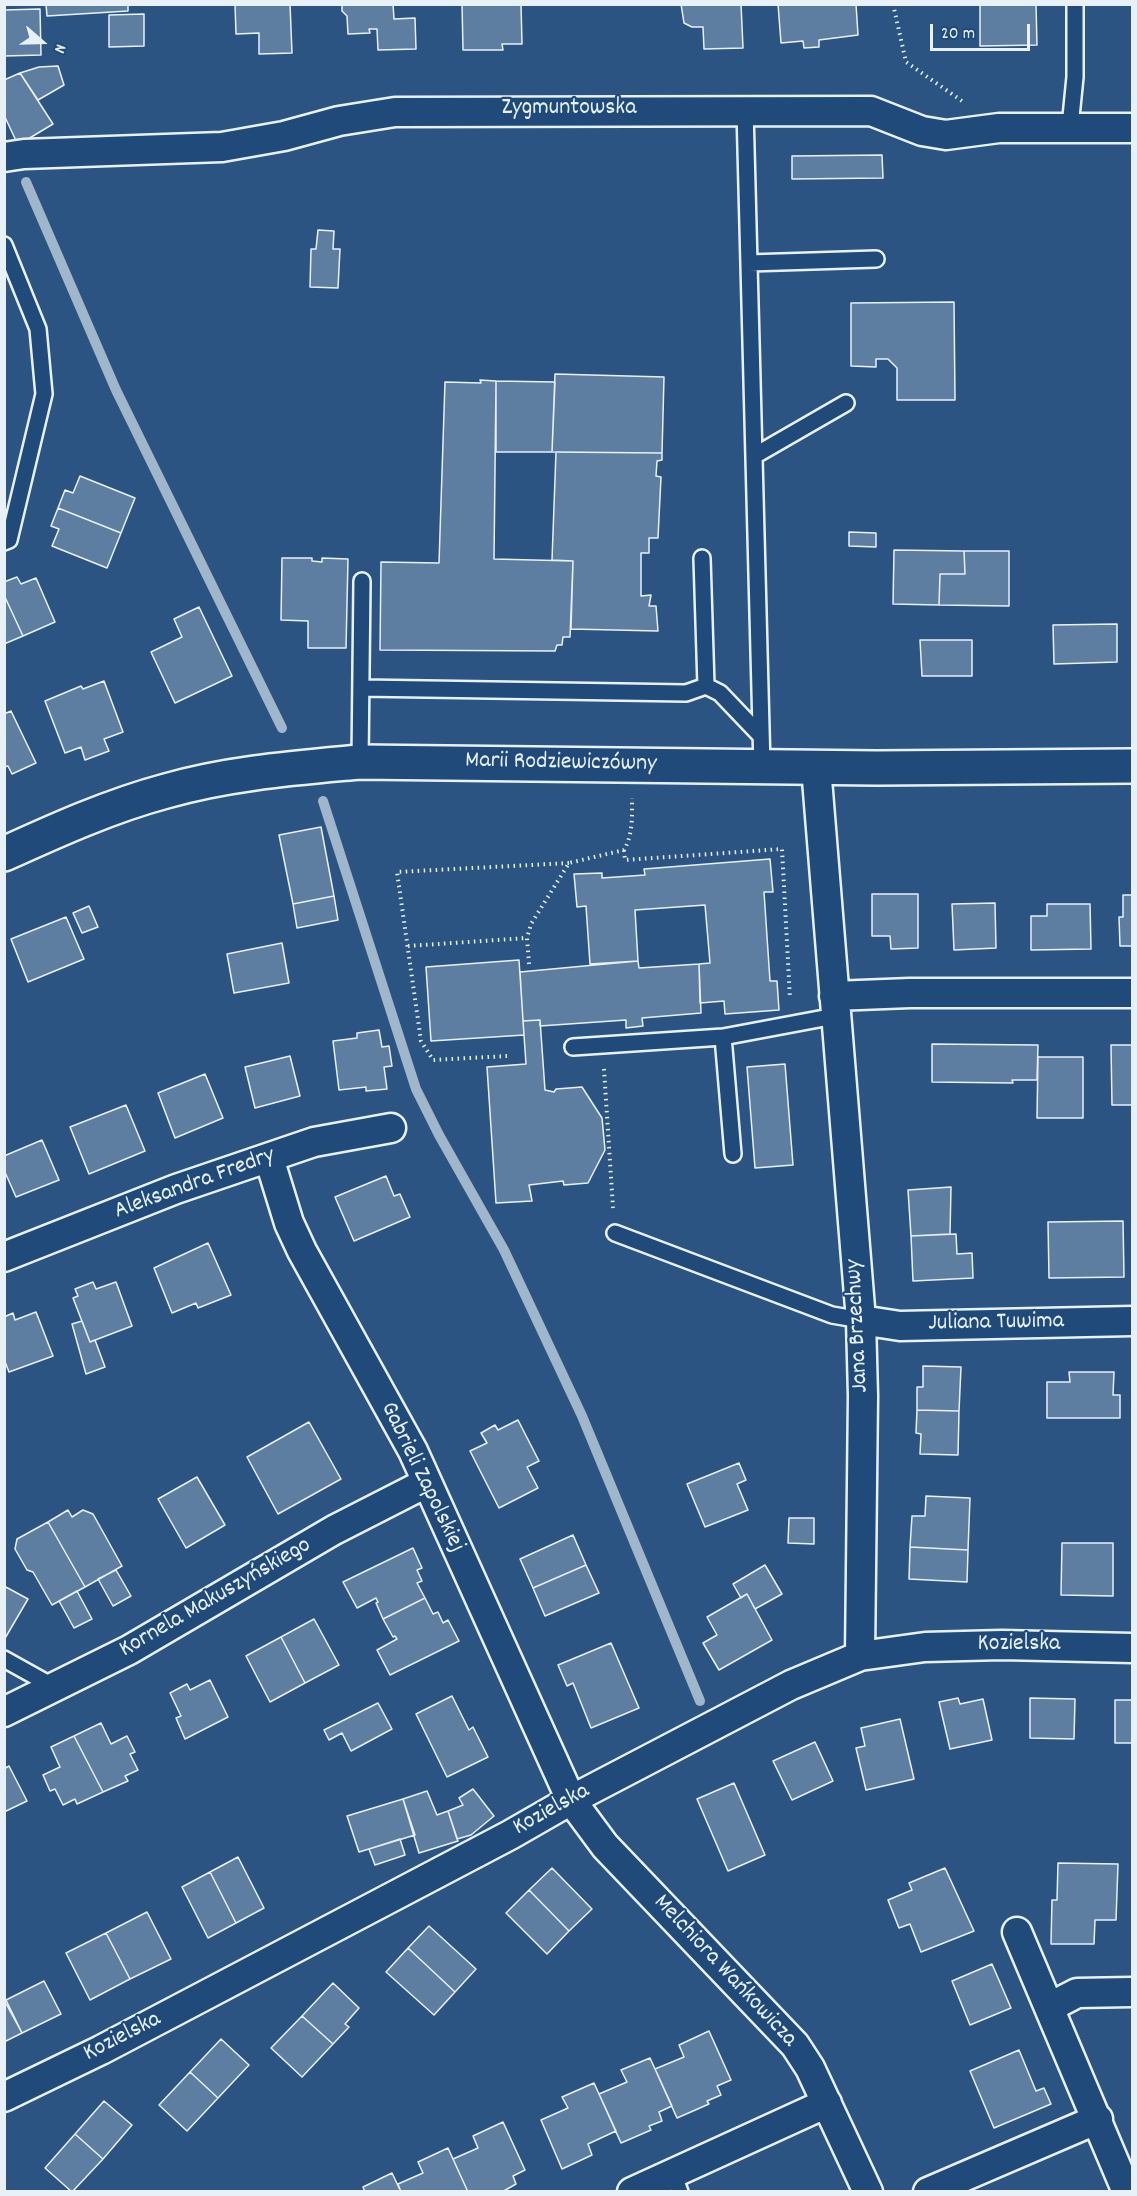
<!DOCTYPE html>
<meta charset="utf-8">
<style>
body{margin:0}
#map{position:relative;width:1137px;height:2196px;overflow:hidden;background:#2b5482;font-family:Dekko,sans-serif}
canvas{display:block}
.frame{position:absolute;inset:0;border:6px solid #e8f1f8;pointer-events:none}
.north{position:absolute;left:12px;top:12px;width:60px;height:60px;-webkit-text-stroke:4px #1f4a7a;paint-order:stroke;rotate:110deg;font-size:16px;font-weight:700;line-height:24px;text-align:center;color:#e8f1f8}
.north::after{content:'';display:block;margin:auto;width:21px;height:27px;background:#e8f1f8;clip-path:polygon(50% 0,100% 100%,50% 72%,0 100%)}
.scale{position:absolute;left:930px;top:24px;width:100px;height:27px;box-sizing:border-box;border:3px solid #e8f1f8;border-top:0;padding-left:8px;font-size:18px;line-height:21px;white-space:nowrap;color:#e8f1f8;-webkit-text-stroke:4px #1f4a7a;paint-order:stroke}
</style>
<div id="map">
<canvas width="1137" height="2196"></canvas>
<div class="frame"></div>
<div class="north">N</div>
<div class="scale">20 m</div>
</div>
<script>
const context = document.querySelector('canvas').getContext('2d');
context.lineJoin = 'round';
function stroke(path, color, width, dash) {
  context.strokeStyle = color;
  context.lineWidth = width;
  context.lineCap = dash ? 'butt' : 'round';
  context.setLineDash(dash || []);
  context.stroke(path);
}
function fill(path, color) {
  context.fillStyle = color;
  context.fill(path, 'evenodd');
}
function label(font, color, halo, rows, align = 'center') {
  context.font = font + ' Dekko,sans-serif';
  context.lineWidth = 4.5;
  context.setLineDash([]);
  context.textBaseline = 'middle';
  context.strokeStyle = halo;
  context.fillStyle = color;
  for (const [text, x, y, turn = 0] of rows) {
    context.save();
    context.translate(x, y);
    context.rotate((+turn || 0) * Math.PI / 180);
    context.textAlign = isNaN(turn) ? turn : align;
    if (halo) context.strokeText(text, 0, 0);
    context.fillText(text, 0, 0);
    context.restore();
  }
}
stroke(new Path2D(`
 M26,182L116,390L282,728
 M323,801L416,1089L439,1135L504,1250L582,1416L700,1701`), '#a0b6cb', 10);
const building = new Path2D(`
 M46,4H128V11L47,16Z
 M235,4H290L292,53L259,54V33L236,34Z
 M342,4H393L394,19L415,18L416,49L378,50L377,29H369L370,33L348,34L347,16L342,11Z
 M462,4H521L522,44H502L503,50H463Z
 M681,4H741L743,48L704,49L703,27H692L684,23Z
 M778,4H856L858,35L819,40V47L804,48L803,41L781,43Z
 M980,4H1036L1037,45L980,46Z
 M40,9L41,55L4,56V10Z
 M144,14V46L109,47V15Z
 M58,66L64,85L38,100L20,73L39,67Z
 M20,73L53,124L18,145L4,115V80Z
 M882,155L883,178L792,179V156Z
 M318,230L334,231L333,249H340L338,288L310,287L311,249H316Z
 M954,302L955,400H897V368L888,359H876V367L851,366V303Z
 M555,374L664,377L662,453L552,452Z
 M480,380L496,381L494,559L573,561L570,637H563L562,645H557L555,651L380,650L381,562L439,563L445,382L481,383Z
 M496,381L555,382L552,452H496Z
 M556,452L662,453V460L657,461L656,476L661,477L658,538H649V553H641V596L651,595L649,606H656L658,631L571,629L573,561L552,560Z
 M80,476L135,498L121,533L58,508L65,490L73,493Z
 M58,508L121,533L107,568L52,546L59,529L51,526Z
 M849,532L876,533V547L849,546Z
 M894,550L964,551L965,574H940L939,605L893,604Z
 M964,551H1009V606L939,605L940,574H965Z
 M282,558H312V561L322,562V558L348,559L346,648H308V621L281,620Z
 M17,577L21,584L36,578L55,622L23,636L4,595V582Z
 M4,595L23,636L4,644Z
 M199,607L232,676L175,703L151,652L182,637L174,619Z
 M1117,624V662L1054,664L1053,625Z
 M920,640H972V676H922Z
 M104,681L123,732L104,739L109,751L85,760L81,747L65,753L45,701L81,686L83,689Z
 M11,711L36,763L12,774L8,766L4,767V714Z
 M321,827L334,896L293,904L279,835Z
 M770,859L773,892H764L770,981H777L779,1010L725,1014L724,1001L700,1003L699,964L710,963L705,905L635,910L638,961L590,964L586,906L577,907L574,874L602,873V878L645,875L644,869Z
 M872,894H918V948L891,949L890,936H872Z
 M1123,895H1132V946H1120L1119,917H1123Z
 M334,896L338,920L297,928L293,904Z
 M995,903L996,948L954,950L952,904Z
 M1047,904H1090L1091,949L1031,950V916H1047Z
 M89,906L98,927L82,933L73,913Z
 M66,917L84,959L28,982L11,939Z
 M282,943L289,983L234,993L227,954Z
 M519,960L524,1035L431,1041L426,967Z
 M638,961L639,968L699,964L701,1013L642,1018L643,1026L626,1028V1020L540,1026V1020L523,1021L520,972Z
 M540,1020L545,1090L554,1092L556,1089L582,1087L602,1118L605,1150L588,1183L564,1185L563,1181L529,1185L532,1201L496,1203L487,1067L526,1064L523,1021Z
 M379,1030L382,1047L389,1046L392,1066L384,1067L387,1089L366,1091V1087L339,1090L333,1041L357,1038V1033Z
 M932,1044L1038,1045L1037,1080H1012L1013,1083L932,1082Z
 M1111,1045H1132V1105H1112Z
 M290,1056L300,1096L255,1108L245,1067Z
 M1038,1057H1083V1118H1037Z
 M785,1064L793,1165L755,1168L747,1067Z
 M205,1074L223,1118L175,1138L158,1093Z
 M126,1105L145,1151L89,1174L70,1127Z
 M42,1140L59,1180L16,1197L4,1170V1156Z
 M386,1176L394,1196L400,1194L410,1217L354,1241L335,1197Z
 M951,1187L950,1234L911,1236L908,1190Z
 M1123,1221L1124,1277L1049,1278L1048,1222Z
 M956,1234L957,1254L972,1253L973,1278L913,1281L911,1236Z
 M208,1243L231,1295L198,1308L196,1303L172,1313L154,1268Z
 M93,1282L96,1289L116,1282L132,1326L90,1342L73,1298L78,1296L75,1289Z
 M36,1312L53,1356L9,1372L4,1359V1317L13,1313L15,1320Z
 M82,1321L90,1342L95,1340L105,1367L86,1374L72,1324Z
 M923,1366L961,1367L959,1411L917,1410V1387H923Z
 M1069,1372H1114L1113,1395H1120V1418H1047V1382H1070Z
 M917,1410L959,1411L958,1455L920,1454L921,1434L916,1433Z
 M518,1420L539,1461L527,1467L538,1488L499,1508L470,1451L487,1443L481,1433L495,1425L498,1430Z
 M309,1422L341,1479L278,1514L247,1457Z
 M739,1463L746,1480L737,1484L748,1510L705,1527L687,1484Z
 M197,1477L225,1525L186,1548L158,1499Z
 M926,1496L970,1498L968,1550L910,1547L912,1516H925Z
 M68,1510L72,1517L83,1510L93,1514L122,1566L85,1587L48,1522Z
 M789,1518H814V1544L788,1543Z
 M48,1522L85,1587L52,1605L33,1572L27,1570L15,1549L17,1539Z
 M573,1535L586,1565L533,1588L520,1559Z
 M1062,1543H1113V1596L1061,1595Z
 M910,1547L968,1550L967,1582L909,1579Z
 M413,1548L422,1568L417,1570L422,1581L417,1583L425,1598L383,1619L376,1603L378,1602L376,1598L357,1608L343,1582Z
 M586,1565L599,1593L545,1616L533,1588Z
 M765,1565L782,1594L755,1609L747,1594L741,1598L733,1584Z
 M116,1570L131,1596L113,1606L98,1579Z
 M4,1586L28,1599L4,1640Z
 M77,1591L92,1619L74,1628L59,1601Z
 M747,1594L772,1640L719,1670L703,1643L717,1635L707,1617Z
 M425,1598L433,1614L438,1612L443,1623L448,1620L459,1641L390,1675L377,1650L397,1639L395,1636L393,1637L383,1619Z
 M314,1619L339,1665L305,1683L281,1637Z
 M281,1637L305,1683L270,1702L246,1656Z
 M611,1643L639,1708L591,1728L573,1683L567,1686L558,1665Z
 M210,1680L228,1717L185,1739L176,1718L181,1716L170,1693L187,1684L190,1690Z
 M452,1696L469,1730L473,1727L488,1757L447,1777L416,1714Z
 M958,1698L960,1704L983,1699L992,1740L950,1749L939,1702Z
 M1030,1698L1075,1699L1074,1739L1030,1738Z
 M1115,1700H1132V1743H1115Z
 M378,1703L392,1729L351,1751L342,1733L329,1740L324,1730Z
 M900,1719L914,1779L866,1790L856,1748L865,1746L861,1728Z
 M101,1723L111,1744L127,1736L135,1752L130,1754L138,1770L125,1776L128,1781L103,1792L74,1736Z
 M74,1736L103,1792L77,1804L75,1799L63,1805L55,1789L50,1791L43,1775L60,1767L51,1747Z
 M815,1742L833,1781L792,1800L773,1761Z
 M9,1766L27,1801L4,1812V1769Z
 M734,1783L765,1855L728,1871L697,1799Z
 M473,1789L494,1816L471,1835L457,1839L448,1811L463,1805L459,1798Z
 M427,1791L437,1815L448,1811L458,1841L419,1853L403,1799Z
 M403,1799L415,1835L359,1852L347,1816Z
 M400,1839L405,1855L375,1865L369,1849Z
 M238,1857L264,1908L236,1923L210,1872Z
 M1058,1863L1118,1864L1116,1920H1095L1094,1944H1051L1052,1900H1057Z
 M552,1868L592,1909L569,1931L529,1890Z
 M945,1868L974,1931L921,1952L910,1924L899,1928L888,1900L912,1890L909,1883Z
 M210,1872L236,1923L208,1938L182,1887Z
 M529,1890L569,1931L547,1954L506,1913Z
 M147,1912L171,1959L130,1979L106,1933Z
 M429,1926L476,1969L455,1992L408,1948Z
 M106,1933L130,1979L90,2000L66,1953Z
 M408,1948L455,1992L434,2015L386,1972Z
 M992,1964L1011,2008L970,2025L952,1981Z
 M44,1981L61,2014L22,2033L6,2000Z
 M333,1983L359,2008L345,2024L349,2027L333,2044L302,2016Z
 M4,2000L22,2033L4,2042Z
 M302,2016L333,2044L302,2077L271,2048Z
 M709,2031L731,2080L717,2086L721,2095L707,2101L709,2104L677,2118L655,2069L684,2057L679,2045Z
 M221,2039L249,2065L218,2098L190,2072Z
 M1019,2050L1036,2091L1044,2088L1051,2104L994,2128L970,2071Z
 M650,2058L672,2106L659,2112L662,2121L649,2126L651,2130L621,2143L599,2094L627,2082L621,2070Z
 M190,2072L218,2098L187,2131L159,2105Z
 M594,2083L616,2131L588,2144L592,2155L562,2169L541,2120L568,2108L562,2097Z
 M104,2101L132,2125L103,2159L75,2134Z
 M503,2122L525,2170L513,2176L516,2184L502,2192H468L453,2159L478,2148L473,2136Z
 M75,2134L103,2159L72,2192L45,2168Z
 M448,2148L468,2192H401L398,2184L423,2173L418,2162Z
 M392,2173L401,2192H365L363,2187Z`);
fill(building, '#5d7da1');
stroke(building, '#e8f1f8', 1.5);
const service = new Path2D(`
 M745,110L762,767
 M1070,127L1075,77V4
 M4,245L38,329L44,394L9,540L4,542
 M749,263L876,259
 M754,456L846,403
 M702,558L706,686
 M361,688L686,693L706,686L720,693L761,736
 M360,762L362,581
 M723,1037L733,1154
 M573,1047L723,1037L835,1016
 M615,1233L832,1315L861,1320
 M4,1659L56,1688
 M673,2173L680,2192`);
const minor = new Path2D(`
 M4,157L24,154L222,147L284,136L339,121L395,112L871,111L922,131L946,135L999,128H1132
 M816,767L861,1320L863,1396L860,1656
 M834,996L910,993H1132
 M269,1158L289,1223L302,1251L413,1451L571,1800L605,1846L795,2045L810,2068L868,2192
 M4,1257L176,1189L314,1142L391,1128
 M861,1320L900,1326L1132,1321
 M4,1712L129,1650L334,1530L426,1483
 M1017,1932L1127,2192
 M1050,2007L1077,1993L1132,1992
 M4,2097L101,2050L510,1835L571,1800L791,1685L860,1656L925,1647L1002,1645L1132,1648
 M632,2192L827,2103
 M928,2192L1098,2119`);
const tertiary = new Path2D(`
 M4,854C57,830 110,806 166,791C228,773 295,768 360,762L877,768L1132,766`);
stroke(service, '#e8f1f8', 20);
stroke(minor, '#e8f1f8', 33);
stroke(tertiary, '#e8f1f8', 38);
stroke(new Path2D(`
 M893,4L906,62L962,101
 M624,850L625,860L782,849L790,999
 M408,946L527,938
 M529,964L527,938L531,924L569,863L624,850C633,834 632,817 632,798
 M507,1056L433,1060L421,1041L397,872L569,863
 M604,1069L613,1208`), '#e8f1f8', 4, [1.5, 4.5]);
stroke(service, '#1f4a7a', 15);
stroke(minor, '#1f4a7a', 28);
stroke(tertiary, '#1f4a7a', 33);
label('24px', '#e8f1f8', '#1f4a7a', [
 ["Zygmuntowska",569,110],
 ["Marii Rodziewiczówny",561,764,1],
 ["Aleksandra Fredry",195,1185,-20],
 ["Juliana Tuwima",996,1324,-1],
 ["Jana Brzechwy",859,1326,-93],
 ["Gabrieli Zapolskiej",421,1478,64],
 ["Kornela Makuszyńskiego",216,1599,-30],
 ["Kozielska",1019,1646],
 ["Kozielska",552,1811,-29],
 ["Melchiora Wańkowicza",724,1972,47],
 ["Kozielska",123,2038,-27]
]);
</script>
